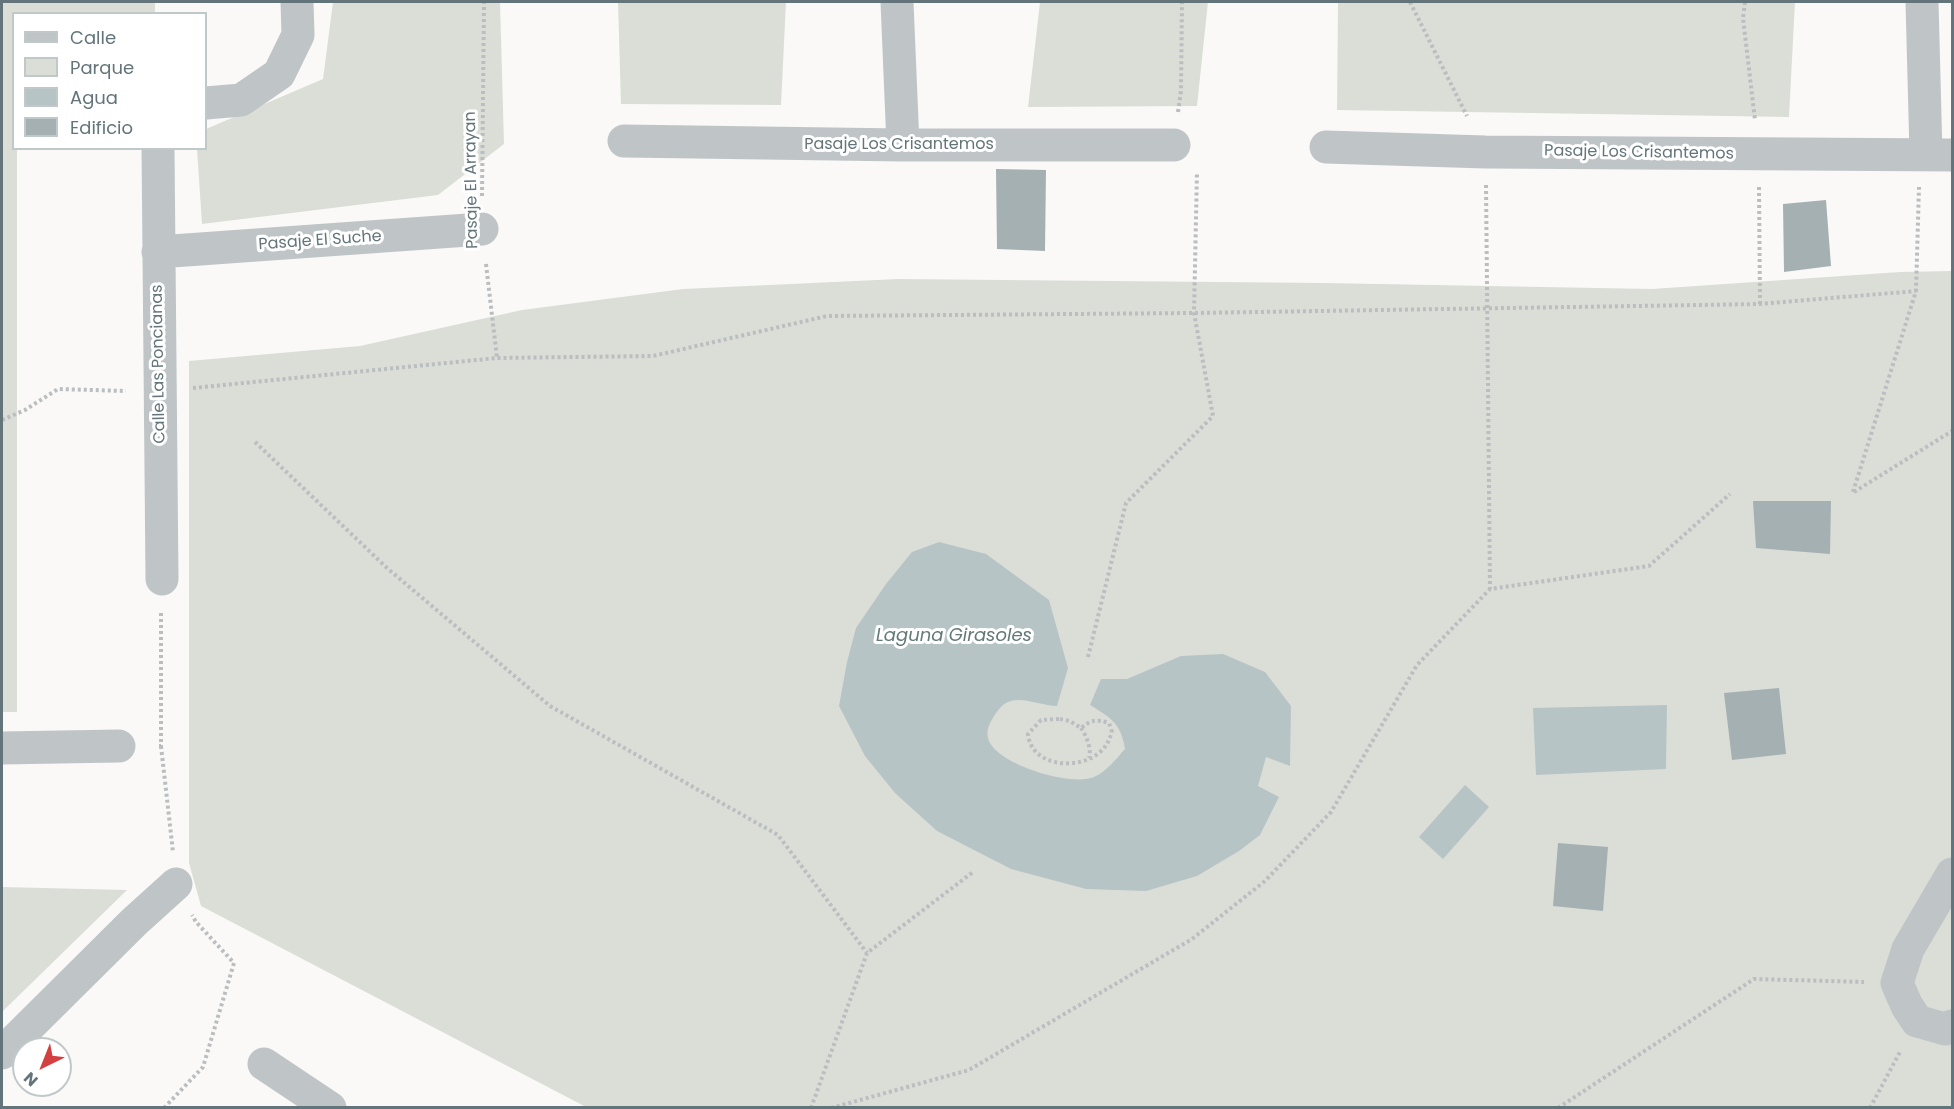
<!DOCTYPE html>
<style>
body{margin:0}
#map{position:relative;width:1954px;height:1109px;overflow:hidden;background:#faf9f8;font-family:Poppins,sans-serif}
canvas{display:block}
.frame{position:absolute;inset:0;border:3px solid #63757a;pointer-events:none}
.legend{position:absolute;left:12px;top:12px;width:195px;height:138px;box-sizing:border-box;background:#fff;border:2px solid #c1c8ca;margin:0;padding:8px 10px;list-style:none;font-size:18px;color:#63757a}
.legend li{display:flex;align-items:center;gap:12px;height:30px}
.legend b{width:30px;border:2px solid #c1c8ca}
.north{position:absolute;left:12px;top:1037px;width:60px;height:60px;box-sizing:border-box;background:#fff;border:2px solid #c1c8ca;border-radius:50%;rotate:223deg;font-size:16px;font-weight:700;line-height:24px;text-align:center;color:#63757a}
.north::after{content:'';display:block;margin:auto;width:21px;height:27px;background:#d24041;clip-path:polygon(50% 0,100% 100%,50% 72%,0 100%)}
</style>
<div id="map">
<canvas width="1954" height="1109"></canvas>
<div class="frame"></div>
<ul class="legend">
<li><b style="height:8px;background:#bfc5c7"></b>Calle</li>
<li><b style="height:16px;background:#dbded7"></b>Parque</li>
<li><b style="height:16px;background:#b7c4c5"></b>Agua</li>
<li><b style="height:16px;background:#a5b0b2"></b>Edificio</li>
</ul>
<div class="north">N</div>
</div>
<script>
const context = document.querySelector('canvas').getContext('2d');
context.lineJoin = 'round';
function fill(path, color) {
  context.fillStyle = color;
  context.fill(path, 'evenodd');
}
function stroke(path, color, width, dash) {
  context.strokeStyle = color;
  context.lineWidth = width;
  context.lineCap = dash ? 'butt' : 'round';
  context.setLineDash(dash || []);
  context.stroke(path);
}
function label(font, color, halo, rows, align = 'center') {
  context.font = font + ' Poppins,sans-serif';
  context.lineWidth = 6;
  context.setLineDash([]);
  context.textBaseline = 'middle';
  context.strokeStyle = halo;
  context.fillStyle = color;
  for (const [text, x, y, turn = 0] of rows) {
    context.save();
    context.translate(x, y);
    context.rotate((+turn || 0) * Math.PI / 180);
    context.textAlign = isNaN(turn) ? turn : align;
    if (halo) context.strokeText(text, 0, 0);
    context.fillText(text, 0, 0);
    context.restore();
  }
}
fill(new Path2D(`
 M2,2H155V13L14,14V148L17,149V712H2Z
 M333,2H500L504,144L438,195L202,224L197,149L206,148V129L323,79Z
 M618,2H786L781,105L621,104Z
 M1040,2H1208L1197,106L1028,107Z
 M1338,2H1795L1789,117L1337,110Z
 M1952,271V1107H586L201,906L189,863V361L360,346L522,310L683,289L898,279L1325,283L1652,289L1900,272Z
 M2,887L127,890L2,1012Z`), '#dbded7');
fill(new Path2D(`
 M939,542L986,554L1049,600L1068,668L1057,706C1042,706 1025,697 1011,701C1003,703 998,710 994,716C990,723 986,729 988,738C994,764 1071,787 1094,777C1106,772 1116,759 1125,749C1121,723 1111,718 1090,705L1101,679H1127L1181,656L1223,654L1265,672L1291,706L1290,766L1266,757L1258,786L1279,797L1260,835L1239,851L1197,876L1146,891L1086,889L1011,869L937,831L895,793L865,756L839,706L847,662L856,628L886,584L912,552Z
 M1667,705L1666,769L1536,775L1533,708Z
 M1465,785L1489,807L1443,859L1419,837Z`), '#b7c4c5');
fill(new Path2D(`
 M996,169L1046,170L1045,251L997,249Z
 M1826,200L1831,266L1784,272L1783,204Z
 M1753,501H1831L1830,554L1756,548Z
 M1779,688L1786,754L1732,760L1724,693Z
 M1558,843L1608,847L1603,911L1553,906Z`), '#a5b0b2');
stroke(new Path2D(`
 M1410,2L1467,116
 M1745,2L1743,18L1755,120
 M1178,112L1181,91L1182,2
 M1486,185L1490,589
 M1759,187L1760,304
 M482,196L484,2
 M486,264L497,358
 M193,388L497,358L653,356L827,316L1194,313L1760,304L1916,291
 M2,420L25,410L58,389L126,391
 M255,442L387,568L550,706L778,835L867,953
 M1853,492L1916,291L1919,187
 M1854,492L1952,431
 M1088,657L1126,503L1213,416L1194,313L1197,172
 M1060,719L1070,721L1081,728C1091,720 1096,719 1109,723L1112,732C1109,740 1107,746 1100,752C1079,771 1031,767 1028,734L1041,720Z
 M1081,728C1086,735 1092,749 1089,758
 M159,746H161V611
 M161,746L173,852
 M164,1108L203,1067L234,963L196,922L192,915
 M811,1108L867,953L973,872
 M831,1108L969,1070L1192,939L1265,881L1331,812L1417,665L1490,589L1649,566L1730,494
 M1558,1108L1754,979L1864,982
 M1870,1108L1901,1050`), '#babec0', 4, [3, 3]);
stroke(new Path2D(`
 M897,2L903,145
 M1922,2L1926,154
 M206,103L241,100L279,74L298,35L297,2
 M624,141L903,145H1174
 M1326,147L1485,152L1952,155
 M158,148L162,579
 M158,252L482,229
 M2,748L119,746
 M1952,874L1908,949L1897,983L1907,1006L1917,1021L1945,1029L1952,1026
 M2,1053L134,922L176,884
 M264,1064L330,1108`), '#bfc5c7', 33);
label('16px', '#63757a', '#fff', [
 ["Pasaje Los Crisantemos",899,145],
 ["Pasaje Los Crisantemos",1639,153,1],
 ["Pasaje El Arrayan",472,180,-91],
 ["Pasaje El Suche",320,241,-4],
 ["Calle Las Poncianas",159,364,-91]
]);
label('italic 18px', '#637879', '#fff', [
 ["Laguna Girasoles",954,636]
]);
</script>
